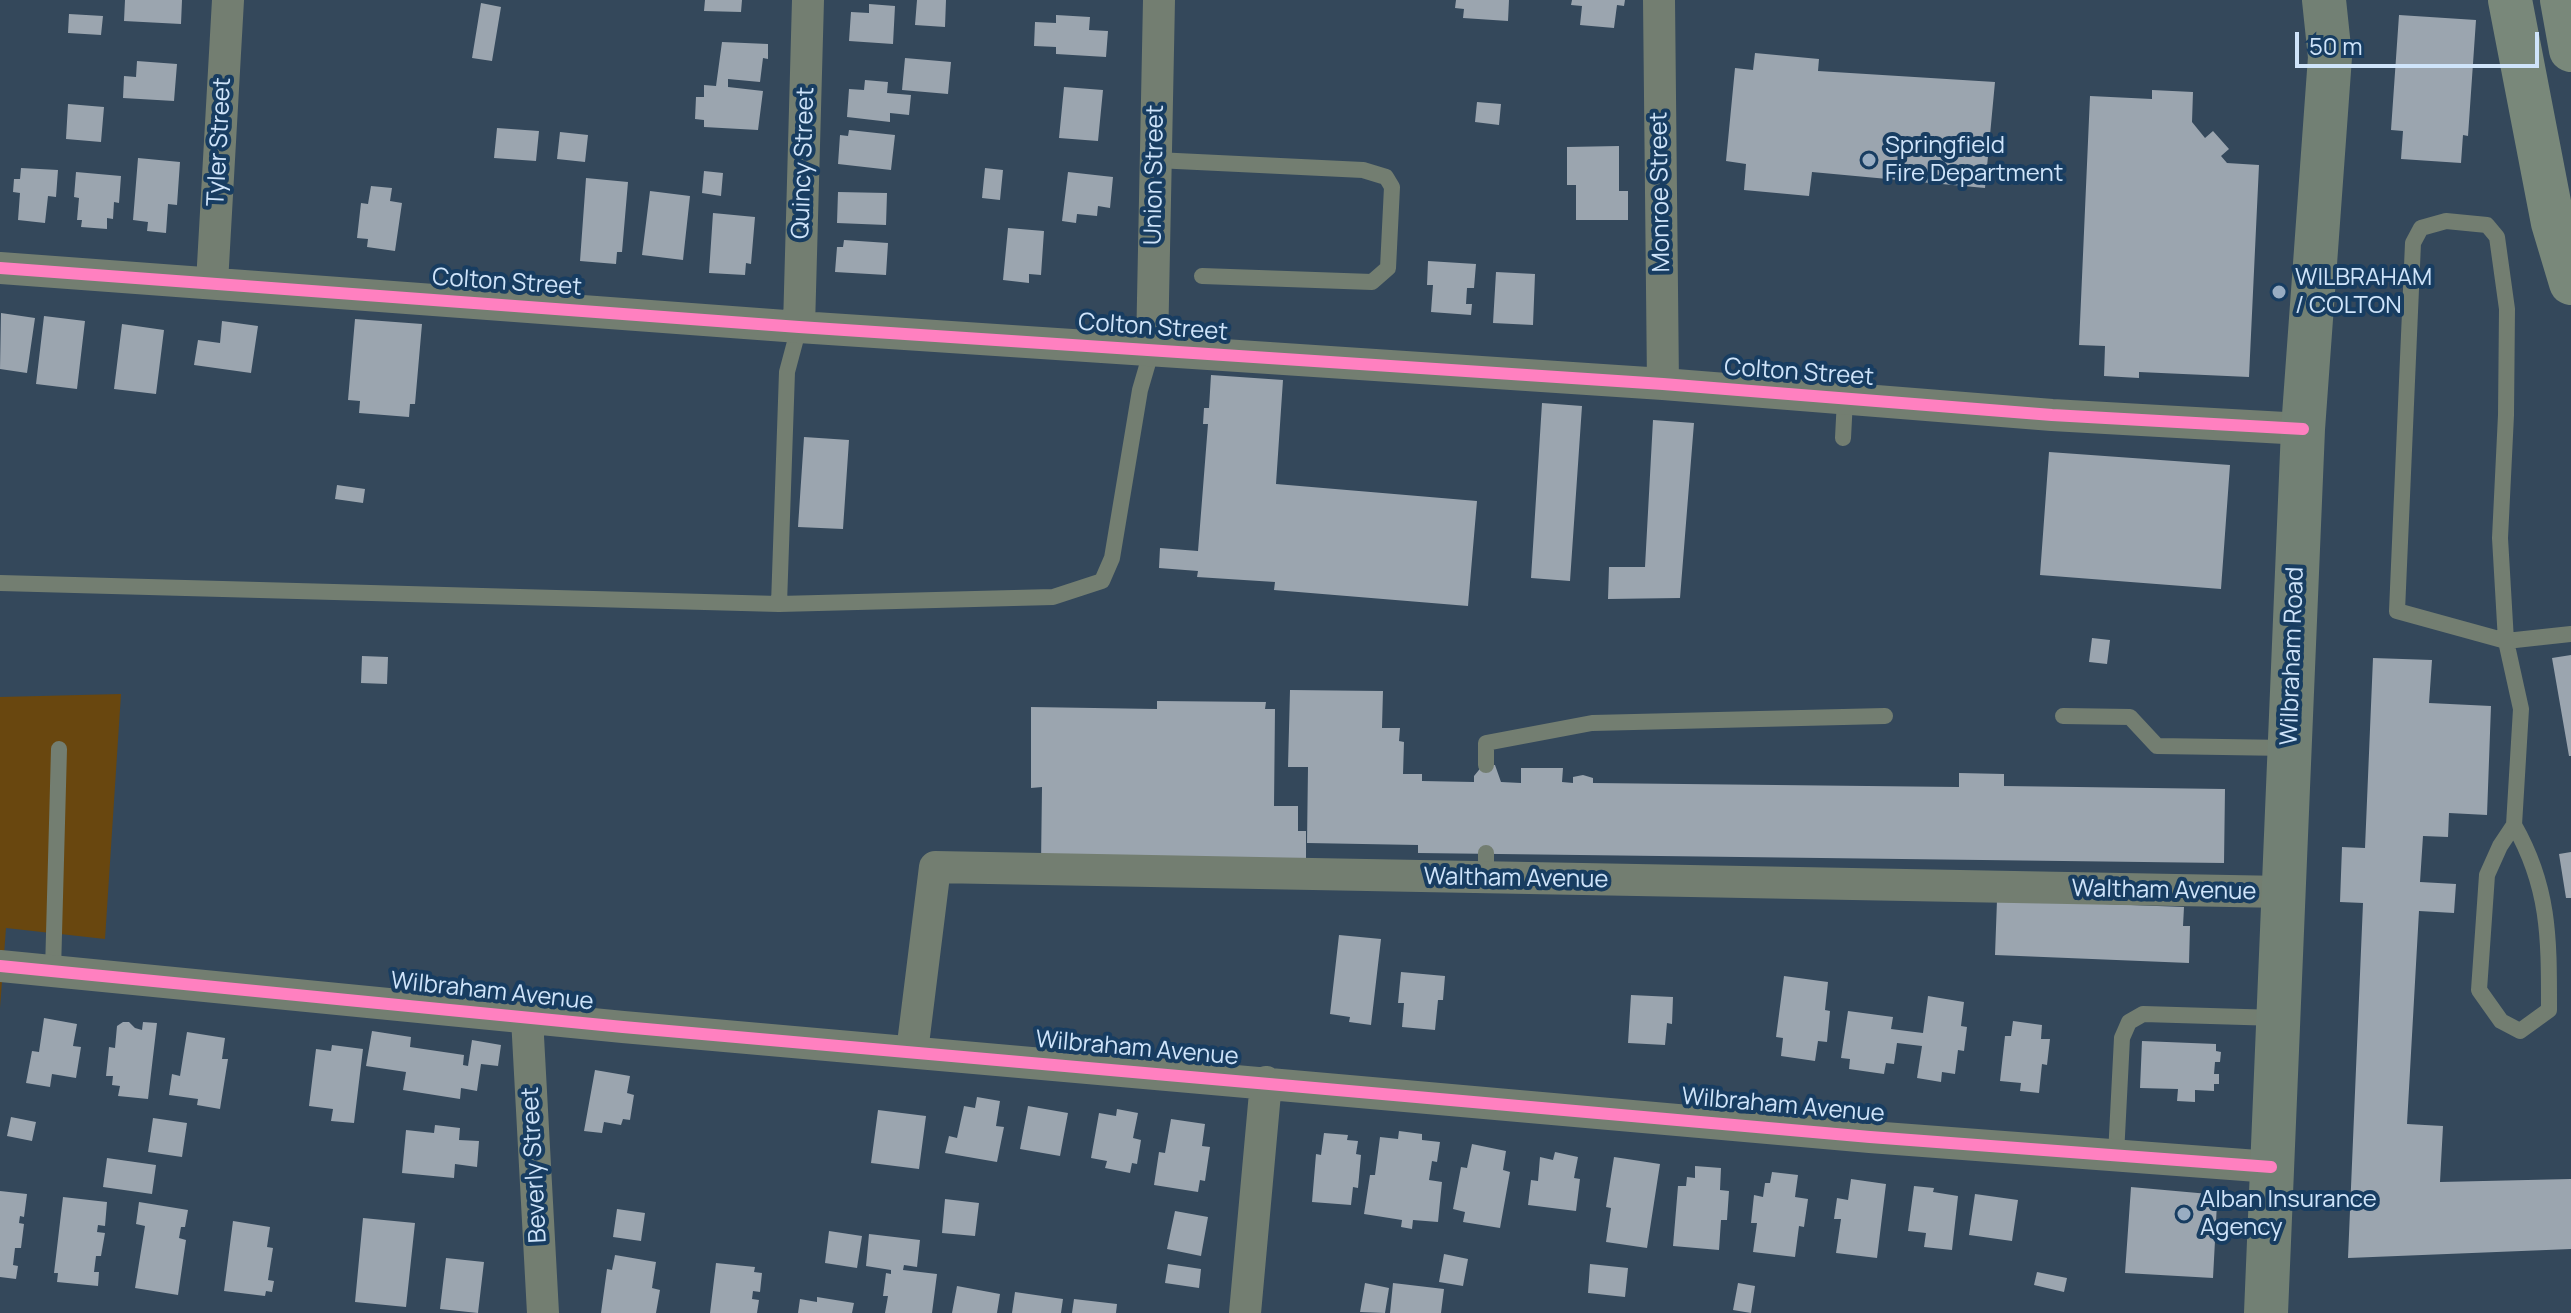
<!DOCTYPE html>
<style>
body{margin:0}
#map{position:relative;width:2571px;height:1313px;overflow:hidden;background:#34485b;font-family:Manrope,sans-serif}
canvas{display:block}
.scale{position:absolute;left:2295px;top:32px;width:244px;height:36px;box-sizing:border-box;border:4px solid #cfe4fa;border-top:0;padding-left:10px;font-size:24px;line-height:28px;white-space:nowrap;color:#cfe4fa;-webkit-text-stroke:6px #183d61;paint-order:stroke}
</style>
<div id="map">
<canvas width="2571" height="1313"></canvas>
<div class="scale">50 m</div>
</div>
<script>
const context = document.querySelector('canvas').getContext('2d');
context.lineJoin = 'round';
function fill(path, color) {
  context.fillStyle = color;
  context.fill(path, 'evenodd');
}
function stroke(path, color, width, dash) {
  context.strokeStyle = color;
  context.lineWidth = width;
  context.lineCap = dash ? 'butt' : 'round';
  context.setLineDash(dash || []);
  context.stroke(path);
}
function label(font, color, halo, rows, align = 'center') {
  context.font = font + ' Manrope,sans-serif';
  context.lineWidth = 8;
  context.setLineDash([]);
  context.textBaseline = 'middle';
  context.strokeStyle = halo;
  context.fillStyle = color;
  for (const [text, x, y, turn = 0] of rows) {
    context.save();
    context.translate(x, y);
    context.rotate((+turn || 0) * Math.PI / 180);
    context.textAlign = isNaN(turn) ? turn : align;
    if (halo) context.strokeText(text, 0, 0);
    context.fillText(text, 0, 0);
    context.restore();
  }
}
fill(new Path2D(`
 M121,694L105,939L6,928L0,1008V697Z`), '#69470f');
fill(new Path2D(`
 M125,0H182L181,24L124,21Z
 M705,0H742L741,12L704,11Z
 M917,0H946L945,27L915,25Z
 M1456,0H1509L1508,21L1463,18L1464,9L1455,8Z
 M1572,0H1625L1624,6L1617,5L1614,28L1580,25L1582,6L1571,5Z
 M481,3L501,7L492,61L472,58Z
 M869,4L895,6L893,44L849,41L851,12L869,13Z
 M69,14L103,16L101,35L68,33Z
 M1056,15L1090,17L1089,30L1108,31L1106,57L1056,54V47L1034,46L1035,22L1056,23Z
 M2399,15L2476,20L2468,136L2463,135L2461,163L2401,159L2403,131L2391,130Z
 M722,42L768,44V59L763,58L760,82L728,79V87L763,91L758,130L704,127V120L695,119L696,97H704V85L716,86Z
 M1755,53L1819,59L1818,71L1995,82L1985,188L1812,172L1809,196L1744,190L1746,164L1726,161L1735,68L1753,70Z
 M905,58L951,62L948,94L902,90Z
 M137,61L177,64L174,101L123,98L124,76L136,77Z
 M865,80L888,82L887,93L911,95L909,115L890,113V122L847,117L849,89L864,90Z
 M1064,87L1103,90L1098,141L1059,138Z
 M2152,90L2193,92L2192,122L2205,138L2213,131L2229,149L2221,156L2227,163L2259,165L2249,377L2139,372V378L2104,376L2105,346L2079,345L2090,96L2152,99Z
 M1477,102L1501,104L1499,125L1475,122Z
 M68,104L104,107L101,142L66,139Z
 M497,128L539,131L536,161L494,158Z
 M849,130L895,135L891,170L838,164L840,135L848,136Z
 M560,132L588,135L585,162L557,159Z
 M1619,146V191H1628V220H1576V185H1567V147Z
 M138,158L180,162L177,205L168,204L166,233L147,231L148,222L133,220Z
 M21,168L58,170L56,197L48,196L45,223L18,220L20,193L13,192L14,179H20Z
 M985,168L1003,170L1000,200L982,198Z
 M704,171L723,173L721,196L702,193Z
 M76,172L121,176L119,203L114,202L113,219L107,218V229L81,227L82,220H77L79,198L74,197Z
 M1068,172L1113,177L1110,208L1098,206L1097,216L1077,214L1076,223L1062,221Z
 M586,178L628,182L622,252H617L616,264L580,261Z
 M371,186L392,188L390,201L402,203L395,251L367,247L368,239L357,238L361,203L368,204Z
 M650,191L690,196L683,260L642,255Z
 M838,192L887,193L886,225L837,223Z
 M713,213L755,217L751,264L746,263L745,275L709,273Z
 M1008,228L1044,231L1041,275L1029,274V283L1003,280Z
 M844,240L888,243L886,275L835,272L837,247H843Z
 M1428,261L1476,264L1474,288H1467L1466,304H1472L1471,315L1431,312L1433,285H1427Z
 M1496,272L1535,274L1533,325L1493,323Z
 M1,313L35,318L27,373L0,369Z
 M44,316L85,321L77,389L36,384Z
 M355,319L422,324L415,404H410L409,417L359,413L360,401L348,400Z
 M222,321L258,326L251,373L194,365L198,340L220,343Z
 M122,324L164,330L156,394L114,389Z
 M1211,375L1283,380L1276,484L1477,501L1468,606L1274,590L1275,582L1197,577L1198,571L1159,568L1160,548L1198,551L1208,424H1203L1204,408H1209Z
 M1542,403L1582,406L1570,581L1531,578Z
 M1653,420L1694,423L1680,598L1608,599L1609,567H1645Z
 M804,437L849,440L843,529L798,527Z
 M2049,452L2230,465L2221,589L2040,575Z
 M337,485L365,489L363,503L335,499Z
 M2092,638L2110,640L2107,664L2089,662Z
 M2571,655V756H2569L2552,658Z
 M362,656L388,657L387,684L361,683Z
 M2373,658L2432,660L2429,703L2491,706L2487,815L2449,813L2448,837L2423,836L2420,882L2456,884L2454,913L2419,911L2407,1124L2443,1126L2440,1182L2571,1179V1249L2348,1258L2363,903L2340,902L2342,847L2365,848Z
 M1290,690L1383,691L1382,728H1400L1399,741L1404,742L1403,774H1422V781L1474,782V776L1483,765H1495L1501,782L1521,783V768H1563L1562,782L1573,783V777L1583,775L1593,778V783L1959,787V773L2004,774V786L2225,789L2224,863L1418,853V845L1307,843L1308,767H1288Z
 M1157,701L1266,702L1265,709H1275L1274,806H1298V831H1306V868L1041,865L1042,787L1031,788V707L1157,709Z
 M2571,852V898H2566L2559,854Z
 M1997,900L2184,907L2183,926H2190L2189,963L1995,955Z
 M1339,935L1381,939L1371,1025L1349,1022L1350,1017L1330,1014Z
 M1401,972L1445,976L1443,1000H1438L1435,1030L1402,1027L1404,1003H1398Z
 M1784,976L1828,982L1825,1010L1830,1011L1827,1042L1818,1041L1815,1061L1781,1056L1783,1038L1776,1037Z
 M1631,995L1673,997L1672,1024L1667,1023L1665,1045L1628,1043Z
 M1928,996L1964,1002L1961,1026L1967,1027L1964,1051L1958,1050L1955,1074L1942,1072L1941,1082L1917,1078L1922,1046L1897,1043L1894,1064L1886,1063L1884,1074L1849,1069L1850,1059L1841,1058L1848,1011L1893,1017L1891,1029L1923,1033Z
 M44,1018L77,1024L73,1046L81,1047L76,1078L52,1074L50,1087L26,1083L32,1051L39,1052Z
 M2013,1021L2042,1025L2041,1039H2050L2047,1065L2042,1064L2039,1093L2020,1091L2021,1083L2000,1081L2005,1036H2011Z
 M123,1022H129L135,1028L142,1030L143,1022L157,1023L148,1099L118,1096L120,1086L112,1085L113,1076H106L109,1047L115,1048L117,1026Z
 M372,1031L411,1037L410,1047L464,1055L463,1065L468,1066L472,1040L501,1045L498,1066L481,1064L477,1091L461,1088L460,1099L403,1090L406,1072L366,1066Z
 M187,1032L225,1038L222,1059H228L220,1109L197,1105L198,1099L169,1095L172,1074L180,1076Z
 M2142,1041L2216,1044V1051L2221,1052L2220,1062H2215L2214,1074H2219V1084H2214V1091L2195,1090V1102L2177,1101L2178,1089L2140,1088Z
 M332,1045L363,1049L354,1123L331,1121L333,1109L309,1106L316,1049L331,1051Z
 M595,1070L630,1076L627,1093L634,1095L630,1120L623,1119L621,1125L604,1122L602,1133L584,1131Z
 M977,1097L1000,1101L996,1126L1004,1127L997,1162L945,1153L949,1136L957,1138L964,1106L975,1108Z
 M1028,1106L1068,1113L1060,1156L1020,1149Z
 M1117,1109L1138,1113L1133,1138L1141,1140L1137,1164L1132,1163L1130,1173L1105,1168L1107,1161L1091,1158L1099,1113L1116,1116Z
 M878,1110L926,1116L919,1169L871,1163Z
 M11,1117L36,1122L32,1141L7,1136Z
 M153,1118L187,1123L182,1157L148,1152Z
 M1171,1119L1205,1124L1202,1146L1210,1147L1205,1181L1200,1180L1198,1192L1154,1185L1159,1152L1165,1153Z
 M435,1125L460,1128L459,1140L479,1141L477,1167L455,1164L454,1178L402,1173L406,1130L434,1133Z
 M1399,1131L1422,1134V1140L1440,1142L1437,1162L1432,1161L1429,1180L1442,1182L1438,1222L1413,1220L1412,1229L1401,1227L1402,1220L1364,1214L1370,1175H1375L1380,1137L1398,1139Z
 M1324,1133L1348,1135L1347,1140L1358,1141L1356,1154L1361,1155L1358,1188L1353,1187L1351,1205L1312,1202L1316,1154L1321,1155Z
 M1472,1144L1506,1151L1503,1170L1510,1172L1500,1228L1463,1222L1465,1212L1453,1209L1461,1167L1467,1168Z
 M1555,1152L1578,1157L1574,1178L1580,1179L1576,1211L1528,1205L1531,1180L1538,1181L1540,1157L1553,1160Z
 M1614,1157L1660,1164L1647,1248L1606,1242L1611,1208L1606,1207Z
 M107,1158L156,1165L152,1194L103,1187Z
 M1695,1166L1721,1168L1720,1190L1729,1191L1727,1220H1721L1719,1250L1673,1246L1678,1186H1686L1687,1177L1695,1178Z
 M1772,1172L1798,1175L1795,1197L1808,1199L1804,1227L1799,1226L1795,1257L1753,1252L1757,1223H1751L1754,1195L1763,1197L1765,1183H1770Z
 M1851,1179L1886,1184L1877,1258L1836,1253L1841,1219H1834L1837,1198L1848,1200Z
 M1914,1186L1934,1188L1933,1192L1958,1196L1952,1250L1924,1247L1926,1233L1908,1231Z
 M2131,1187L2209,1194L2217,1203L2213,1278L2125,1273Z
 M0,1191L27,1194L24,1217L20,1216L19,1223L24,1224L21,1248H15L13,1265L18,1266L16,1279L0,1277Z
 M1975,1194L2018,1200L2012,1241L1969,1235Z
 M63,1197L107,1202L105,1226L98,1225L97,1232L105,1233L101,1256H96L94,1272H99L98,1286L57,1282L58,1273H54Z
 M945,1199L979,1203L975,1236L942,1233Z
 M139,1202L188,1210L185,1227H181L179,1238L186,1240L178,1295L135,1288L145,1226L136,1224Z
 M617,1209L645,1213L641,1241L613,1237Z
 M1175,1211L1208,1217L1201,1256L1167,1249Z
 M363,1218L415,1223L406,1307L355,1302Z
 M233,1221L270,1227L267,1247L273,1248L268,1280L274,1281L272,1292L266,1291L265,1296L224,1291Z
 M829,1231L862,1236L857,1268L825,1263Z
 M869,1234L920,1240L917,1267L904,1265L903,1270L937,1274L932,1313H885L888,1296H883L886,1273L891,1274V1270L866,1266Z
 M1444,1254L1468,1259L1463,1286L1439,1282Z
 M615,1255L656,1262L652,1288L660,1290L656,1313H601L607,1269L612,1270Z
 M446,1258L484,1262L478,1313L440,1309Z
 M716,1263L755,1267L754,1272L762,1273L760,1292L753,1291L752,1299L759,1300L757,1313H710Z
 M1168,1264L1201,1269L1199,1288L1165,1283Z
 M1590,1264L1628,1268L1625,1297L1588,1293Z
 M2037,1272L2067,1278L2064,1292L2034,1285Z
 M1365,1283L1389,1288L1385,1313L1360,1312Z
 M1393,1283L1444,1289L1441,1313H1390Z
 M1738,1283L1755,1286L1751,1313L1733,1310Z
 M957,1286L1000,1294L997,1313H952Z
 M1015,1292L1063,1299L1061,1313H1012Z
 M817,1297L854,1303L852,1313H798L800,1299L817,1302Z
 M1074,1299L1117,1304L1116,1313H1072Z`), '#9ba5af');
stroke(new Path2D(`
 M1156,160L1363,170L1386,177L1392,187L1388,268L1372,282L1202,276
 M1843,438L1845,399
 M0,583L779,604L1053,597L1102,581L1112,558L1140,390L1152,349
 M779,604L787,372L799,327
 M2063,716L2130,717L2157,746L2288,748
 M1486,765V743L1592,723L1885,716
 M2514,825C2550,888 2549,940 2549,1010L2520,1031L2501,1021L2479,990L2487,875L2500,846L2514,825L2521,709L2506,641L2500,538L2506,415L2507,309L2497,237L2487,225L2446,221L2421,228L2413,243L2397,611L2506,641L2571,634
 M1486,853V877
 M53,971L59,749
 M2116,1155L2122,1038L2129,1022L2143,1014L2278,1018`), '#737e71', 16);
stroke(new Path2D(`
 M1659,0L1663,384
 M0,268L799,327L1663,384L2052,415L2303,429
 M212,283L228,0
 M799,327L808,0
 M1152,349L1159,0
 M0,966L623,1027L1870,1137L2271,1167
 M527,1018L543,1313
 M912,1052L935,867L2284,892
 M1245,1313L1266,1082`), '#737e71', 32);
stroke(new Path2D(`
 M2266,1313L2303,429L2330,57L2324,0`), '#728074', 44);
stroke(new Path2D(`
 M2510,0L2553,223L2571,283
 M2562,0L2571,50`), '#79887a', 44);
stroke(new Path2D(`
 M0,268L799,327L1663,384L2052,415L2303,429
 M0,966L623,1027L1870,1137L2271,1167`), '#ff80c0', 12);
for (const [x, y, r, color] of [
 [1869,160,8,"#99adc2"],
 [2279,292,8,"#99adc2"],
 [2184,1214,8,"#99adc2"]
]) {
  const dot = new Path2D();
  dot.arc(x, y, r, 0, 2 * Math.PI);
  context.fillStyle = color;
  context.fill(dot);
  stroke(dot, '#183d61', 3);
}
label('24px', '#cfe4fa', '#183d61', [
 ["Tyler Street",220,142,-87],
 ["Quincy Street",804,163,-88],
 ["Union Street",1155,175,-89],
 ["Monroe Street",1661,192,-91],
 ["Colton Street",507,283,4],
 ["Colton Street",1153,328,4],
 ["Colton Street",1799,373,4],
 ["Wilbraham Road",2293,656,-88],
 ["Waltham Avenue",1516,879,1],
 ["Waltham Avenue",2164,891,1],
 ["Wilbraham Avenue",492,992,6],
 ["Wilbraham Avenue",1137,1049,5],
 ["Wilbraham Avenue",1783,1106,5],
 ["Beverly Street",535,1165,-93]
]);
label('24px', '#cfe4fa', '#183d61', [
 ["Springfield",1885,146],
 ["Fire Department",1885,174],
 ["WILBRAHAM",2295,278],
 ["/ COLTON",2295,306],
 ["Alban Insurance",2200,1200],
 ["Agency",2200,1228]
], 'left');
</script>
